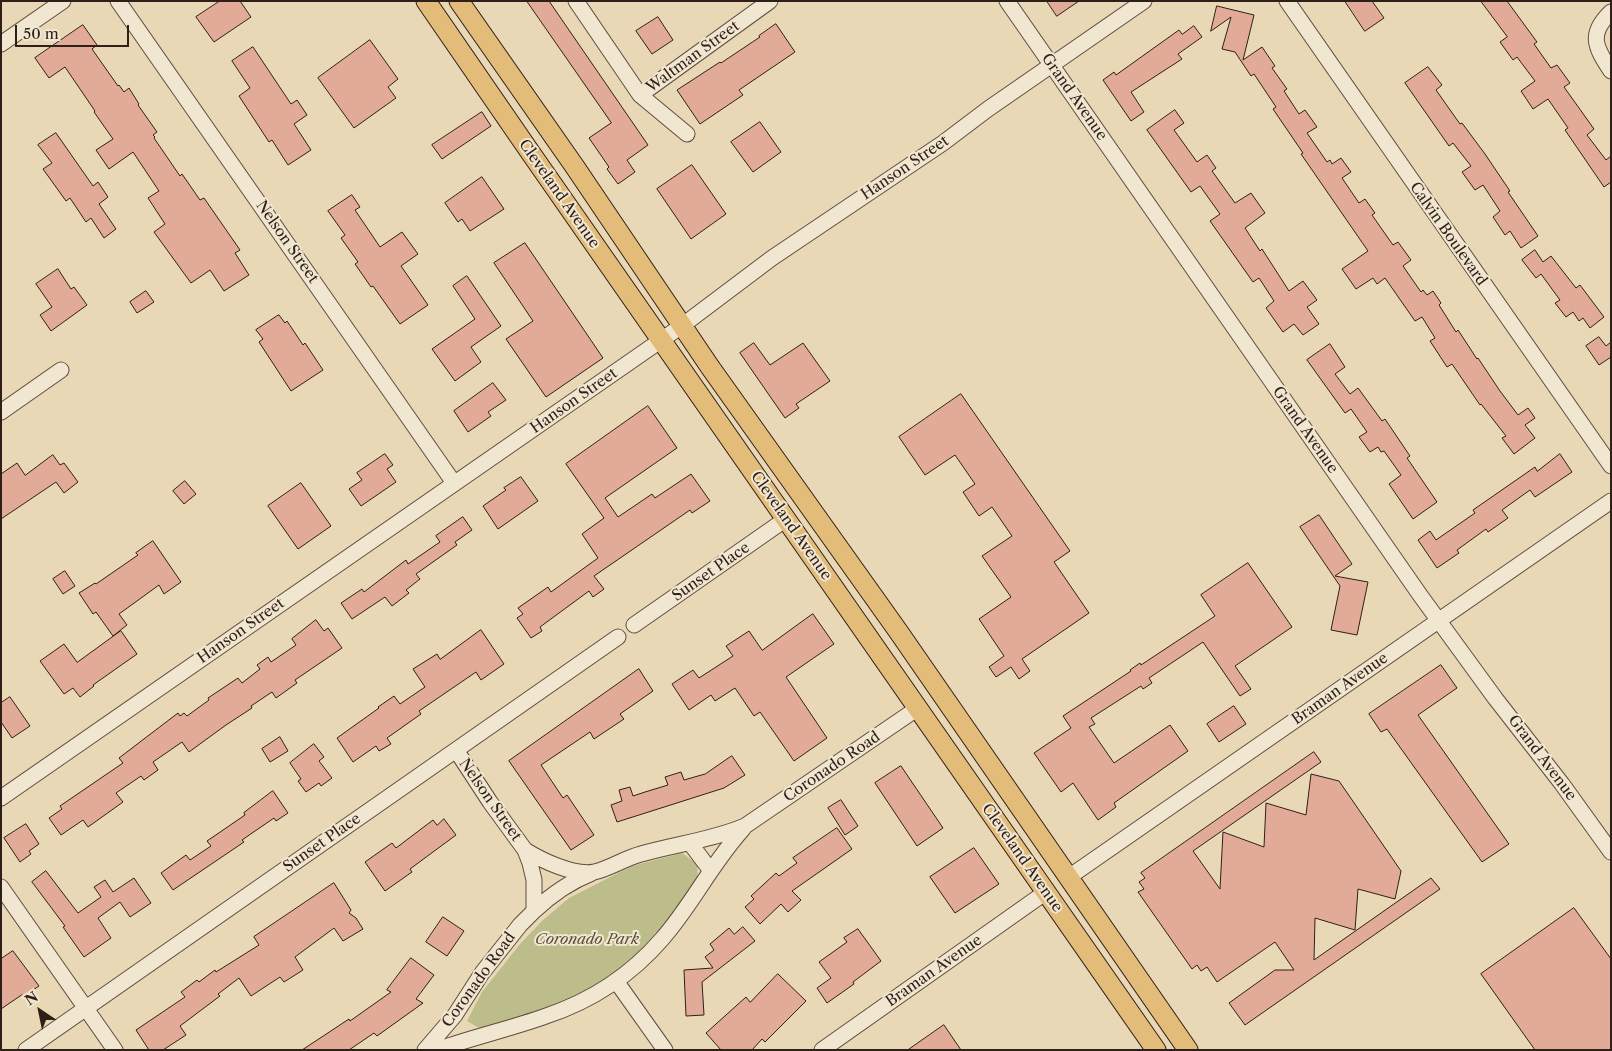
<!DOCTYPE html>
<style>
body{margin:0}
#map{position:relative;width:1612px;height:1051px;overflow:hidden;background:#e9d8b5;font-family:"Libre Caslon Text",serif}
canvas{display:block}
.frame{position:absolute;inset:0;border:2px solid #2f1f19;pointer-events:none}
.north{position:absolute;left:15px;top:986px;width:50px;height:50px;-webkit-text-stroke:4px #f1e6cf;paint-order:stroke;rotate:326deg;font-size:14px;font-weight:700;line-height:20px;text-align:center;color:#2f1f19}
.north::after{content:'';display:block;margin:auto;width:18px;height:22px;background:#2f1f19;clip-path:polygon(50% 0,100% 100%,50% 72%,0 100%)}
.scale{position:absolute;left:15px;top:25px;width:114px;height:22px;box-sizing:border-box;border:2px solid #2f1f19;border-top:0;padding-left:6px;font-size:15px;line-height:18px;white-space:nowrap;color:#2f1f19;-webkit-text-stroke:4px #f1e6cf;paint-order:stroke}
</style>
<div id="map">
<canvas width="1612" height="1051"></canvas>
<div class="frame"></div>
<div class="north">N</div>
<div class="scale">50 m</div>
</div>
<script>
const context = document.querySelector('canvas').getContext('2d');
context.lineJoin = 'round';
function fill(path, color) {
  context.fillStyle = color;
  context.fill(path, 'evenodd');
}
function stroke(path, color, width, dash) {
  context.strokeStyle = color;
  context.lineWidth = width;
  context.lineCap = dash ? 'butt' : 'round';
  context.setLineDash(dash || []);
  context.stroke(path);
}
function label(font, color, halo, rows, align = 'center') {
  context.font = font + ' "Libre Caslon Text",serif';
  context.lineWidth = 4;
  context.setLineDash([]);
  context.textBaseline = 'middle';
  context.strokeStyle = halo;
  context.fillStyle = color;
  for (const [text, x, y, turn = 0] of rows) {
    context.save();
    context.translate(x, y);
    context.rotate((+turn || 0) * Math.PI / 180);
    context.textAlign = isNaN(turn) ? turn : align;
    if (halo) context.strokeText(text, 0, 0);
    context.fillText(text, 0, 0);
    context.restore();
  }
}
fill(new Path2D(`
 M682,853L697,864L698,880C672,912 647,949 614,974C577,1002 524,1017 479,1028L467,1021L482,992L520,944L543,920L569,898L632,866Z`), '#bcbd8a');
const building = new Path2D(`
 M220,1H240L251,17L214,42L196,17Z
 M527,1H549L648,145L627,160L635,172L618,184L607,169L609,167L589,138L611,123Z
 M1047,1H1079L1057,16Z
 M1345,1H1372L1384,18L1365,31Z
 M1481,1H1507L1537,42L1534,44L1551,68L1557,65L1570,83L1564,87L1594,129L1587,135L1606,160L1611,156V182L1604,187L1565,130L1568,128L1548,99L1533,109L1521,91L1535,81L1517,57L1513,60L1500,42L1507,37Z
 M1217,6L1254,15L1243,60L1262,47L1275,66L1272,68L1287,89L1284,91L1299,114L1305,110L1317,127L1307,133L1327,162L1330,160L1332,164L1341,158L1351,172L1342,178L1359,203L1365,199L1375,213L1372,215L1393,245L1398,242L1411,260L1403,266L1421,292L1423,290L1427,295L1433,291L1441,303L1439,305L1456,332L1458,330L1477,359L1478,358L1500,391L1518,415L1528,408L1535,418L1525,425L1535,438L1514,454L1502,438L1506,436L1481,404L1480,405L1452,364L1447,367L1430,341L1435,338L1422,317L1415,321L1385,278L1377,284L1373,278L1356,289L1342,269L1368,251L1301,154L1303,153L1273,109L1276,107L1254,74L1251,76L1235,52L1222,49L1231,17L1211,31Z
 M658,17L673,40L652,54L636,31Z
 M776,24L795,52L739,90L743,95L700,124L677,90L720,62L721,63L760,37L759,36Z
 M83,25L97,45L92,49L118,86L119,85L124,92L129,88L139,104L138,105L157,132L153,135L155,137L154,138L180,176L182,174L200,200L204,198L240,250L235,253L249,275L224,291L210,270L191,283L154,232L165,224L148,198L159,191L133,152L109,169L96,150L113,139L94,112L95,111L65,67L49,78L35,58Z
 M1194,26L1202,37L1178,54L1182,59L1131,92L1144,112L1131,121L1103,80L1114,72L1116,75L1179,30L1182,34Z
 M370,40L398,79L388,87L396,98L354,128L318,78Z
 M253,47L291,104L297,100L307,115L294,124L311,150L288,165L272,140L269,142L239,96L250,88L232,61Z
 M1428,67L1442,85L1436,90L1460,124L1462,123L1485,154L1510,191L1508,192L1538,236L1521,248L1510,231L1505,235L1493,217L1500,211L1483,185L1475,190L1462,172L1471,166L1453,143L1449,146L1405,83Z
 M1175,110L1184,123L1174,130L1197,162L1207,155L1216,168L1212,171L1235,203L1251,193L1265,213L1245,228L1260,251L1262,249L1289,291L1303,281L1317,300L1307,307L1319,324L1303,335L1294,324L1283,332L1266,308L1274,301L1259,278L1253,282L1210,221L1220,214L1200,186L1191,192L1147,130Z
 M482,112L491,126L442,159L432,145Z
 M760,122L781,152L753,172L731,142Z
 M56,133L93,186L98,182L108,197L99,204L116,229L104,238L91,218L86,222L70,198L66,201L43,169L52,163L38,145Z
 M692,165L726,214L691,239L657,189Z
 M482,177L504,209L470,231L462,219L458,222L445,203Z
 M352,195L360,207L355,210L380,247L402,232L418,254L401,266L428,305L400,324L373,286L371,287L355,264L358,262L341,238L345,235L328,211Z
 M525,243L603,358L546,397L506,339L533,321L494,263Z
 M1535,250L1543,262L1551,256L1576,288L1580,285L1604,317L1590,328L1583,318L1579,321L1573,312L1566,317L1555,303L1560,300L1541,274L1536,278L1522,260Z
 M58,269L71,289L74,287L87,305L51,331L40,315L52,307L36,284Z
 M467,276L501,326L471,347L481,362L455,381L432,349L475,319L453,286Z
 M146,291L154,302L137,313L130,302Z
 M279,315L285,323L287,321L303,345L305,343L323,370L291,391L259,342L263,339L256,330Z
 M1599,337L1606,346L1611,342V357L1599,365L1586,346Z
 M754,343L770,365L803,343L830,381L796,404L799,408L785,418L740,353Z
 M1330,344L1345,367L1335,374L1350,394L1358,388L1382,421L1385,419L1410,456L1407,458L1437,502L1413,519L1389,484L1401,475L1384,451L1381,452L1378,447L1370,452L1359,437L1367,432L1351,409L1345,413L1307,360Z
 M493,383L506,400L488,412L491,416L468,432L454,411Z
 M961,394L1070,551L1054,562L1089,613L1022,659L1030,671L1019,679L1011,667L996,677L989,667L1004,656L979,619L1011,597L982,556L1012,536L992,507L979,516L963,492L975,484L955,455L925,475L899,437Z
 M648,406L677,448L605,498L618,517L652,494L655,498L691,474L710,501L692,513L690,510L594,576L604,589L593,597L589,591L540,627L542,631L531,638L517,618L523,614L518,608L548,587L551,592L598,558L582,534L604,518L566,464Z
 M385,454L393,465L387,469L396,482L361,506L349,489L362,480L357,473Z
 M1560,454L1572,472L1535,497L1530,490L1502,510L1508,518L1488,532L1486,529L1457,550L1459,553L1437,568L1418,540L1430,531L1436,540L1475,513L1473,510L1535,467L1537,471Z
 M53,455L60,465L64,463L78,482L64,493L56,482L1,519V474L17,463L25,475Z
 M521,477L538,501L498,529L483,506L506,490L504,488Z
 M185,481L196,494L184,504L173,491Z
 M301,483L331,526L298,549L268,506Z
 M1319,515L1352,564L1335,576L1368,582L1357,635L1331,630L1340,586L1300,527Z
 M463,517L472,530L455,542L457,545L416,574L420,579L406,590L409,593L392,606L385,597L352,619L341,603L362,589L364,592L406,560L408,564L440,542L436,536Z
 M153,541L181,582L164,594L159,585L119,614L127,625L113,636L96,612L93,614L79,593L95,583L96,584L138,555L136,553Z
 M1248,563L1292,627L1235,666L1251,689L1240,696L1203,642L1149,678L1152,683L1143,689L1141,686L1091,718L1095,724L1089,727L1114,763L1170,725L1188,751L1114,803L1116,807L1098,820L1073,783L1061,792L1034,753L1071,728L1063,716L1131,671L1130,670L1140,663L1141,665L1215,616L1201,595Z
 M65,571L75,586L63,594L53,579Z
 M813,614L834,644L786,677L827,738L794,761L760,712L754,716L735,688L715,701L711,695L689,710L672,684L693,670L699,678L733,656L726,646L749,631L762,650Z
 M316,620L324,631L328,628L342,648L295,680L297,683L276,698L272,692L251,706L252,708L226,725L189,752L182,742L153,762L158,770L144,780L141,776L116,793L123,802L88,827L83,820L61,835L49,818L62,809L60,806L123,763L119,758L178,713L180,716L184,713L187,716L209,700L208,698L238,678L242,683L260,669L257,665L268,657L271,662L296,645L292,639Z
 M481,630L504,664L481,680L476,672L419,711L421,714L387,738L391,744L379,751L376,746L353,762L337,738L379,708L378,707L394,696L400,704L425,687L413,669L437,654L440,659Z
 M121,631L137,654L93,685L94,686L80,697L73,688L64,694L40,661L64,644L77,662Z
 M1441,665L1457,688L1418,715L1509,844L1482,862L1387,729L1381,732L1369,714Z
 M639,669L653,691L620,714L624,719L594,739L590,732L541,765L563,798L567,795L594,835L571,850L509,761Z
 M10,697L30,726L12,738L1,722V703Z
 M1234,706L1246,724L1219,742L1207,724Z
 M280,737L288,751L270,762L262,749Z
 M314,744L324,757L319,761L332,778L321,786L319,783L306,792L298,781L301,779L290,763Z
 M1314,752L1321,762L1193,851L1220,889L1223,832L1264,847L1266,803L1306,815L1311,774L1339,781L1401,871L1395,899L1358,889L1355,930L1315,918L1314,960L1431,878L1440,889L1245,1025L1229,1003L1275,970H1294L1275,942L1217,982L1207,967L1201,971L1197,965L1192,969L1138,892L1144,889L1139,882L1145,878L1141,873Z
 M732,756L745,775L724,788L617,822L611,805L622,801L619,790L630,787L633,796L645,792L668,785L665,777L681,772L684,780L705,774Z
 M901,766L943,828L917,846L875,783Z
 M273,791L288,813L276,821L274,818L242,840L244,842L173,890L161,873L186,855L190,860L211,846L207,841L245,815L244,813Z
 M841,800L858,826L845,835L828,808Z
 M444,819L456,835L410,869L412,872L385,891L365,862L392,843L396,848L433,820L437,825Z
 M26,824L39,844L29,851L31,854L20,862L4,838Z
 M837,828L852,849L792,891L801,900L788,912L781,904L760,924L745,907L754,899L751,896L776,873L779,876L797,863L793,858Z
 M974,848L999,884L955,913L930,877Z
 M46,871L78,913L101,897L94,887L105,880L113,892L134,878L151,903L130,917L120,902L98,918L111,938L84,957L63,927L65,926L32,882Z
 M334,883L351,910L349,913L356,918L363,929L343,941L334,928L295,957L303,970L284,982L280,977L251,996L239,978L218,994L220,996L180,1026L186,1035L163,1050H149L136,1030L185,997L181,992L197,980L199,982L215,970L216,972L259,945L254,937Z
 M1574,908L1611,959V1050H1535L1481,974Z
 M443,917L464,931L447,956L426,942Z
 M743,927L755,941L702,982L704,1015L686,1016L684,970L713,968L705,957L714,950L710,944L729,928L734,934Z
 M858,929L881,961L853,982L854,984L827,1003L817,988L831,978L819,962L847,942L844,938Z
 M13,951L39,986L24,996L23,994L1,1009V959Z
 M411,958L434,975L416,999L423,1003L377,1036L374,1033L349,1050H302L349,1019L350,1021L391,992L387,990Z
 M778,974L806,1001L765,1042L762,1039L752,1050H721L706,1033L746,997L750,1002Z
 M944,1025L961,1050H908Z`);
fill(building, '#e2ab97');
stroke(building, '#2f1f19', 1);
const minor = new Path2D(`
 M118,1L454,483
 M576,1L640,95L687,134
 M1007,1L1420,595L1495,698L1562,784L1611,852
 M1287,1L1611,466
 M1611,12C1588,34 1595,47 1611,71
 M1,44L63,1
 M640,95L770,1
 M1,412L61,370
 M634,625L786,519
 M1,798L683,325L772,258L943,143L988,109L1144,1
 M690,843L711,871
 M525,850C541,860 574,876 594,872C609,869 625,858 641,854C676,844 712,840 745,826L918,708
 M1069,877L1611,501
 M1,887L115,1050
 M534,911C551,895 569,882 592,873
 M616,981L665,1050
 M26,1050L618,637
 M425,1050L455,1015L482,973L520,925L534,911V880L530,863L525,850L490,802L456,750
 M437,1050C473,1037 510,1029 546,1016C591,1001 631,975 662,939C692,905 712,863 743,829
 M822,1050L1046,892`);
const major = new Path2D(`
 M426,1L530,152L1156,1050
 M459,1L575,167L710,367L898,631L1188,1050`);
stroke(minor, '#5e4d40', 17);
stroke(major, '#2f1f19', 21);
stroke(minor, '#f1e6cf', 15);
stroke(major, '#e4bc7a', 19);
label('15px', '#2f1f19', '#f1e6cf', [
 ["Waltman Street",693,57,-36],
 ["Grand Avenue",1074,97,55],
 ["Hanson Street",905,168,-34],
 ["Cleveland Avenue",559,194,55],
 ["Calvin Boulevard",1448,234,55],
 ["Nelson Street",287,242,55],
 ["Hanson Street",574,401,-35],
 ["Grand Avenue",1305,430,55],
 ["Cleveland Avenue",791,526,55],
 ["Sunset Place",711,572,-35],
 ["Hanson Street",241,631,-35],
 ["Braman Avenue",1340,689,-35],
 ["Grand Avenue",1542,758,53],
 ["Coronado Road",832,767,-34],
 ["Nelson Street",490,800,55],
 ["Sunset Place",322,843,-35],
 ["Cleveland Avenue",1022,858,55],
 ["Braman Avenue",934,971,-35],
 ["Coronado Road",479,980,-54]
]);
label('italic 15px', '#594e3b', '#f1e6cf', [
 ["Coronado Park",587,940]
]);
</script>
